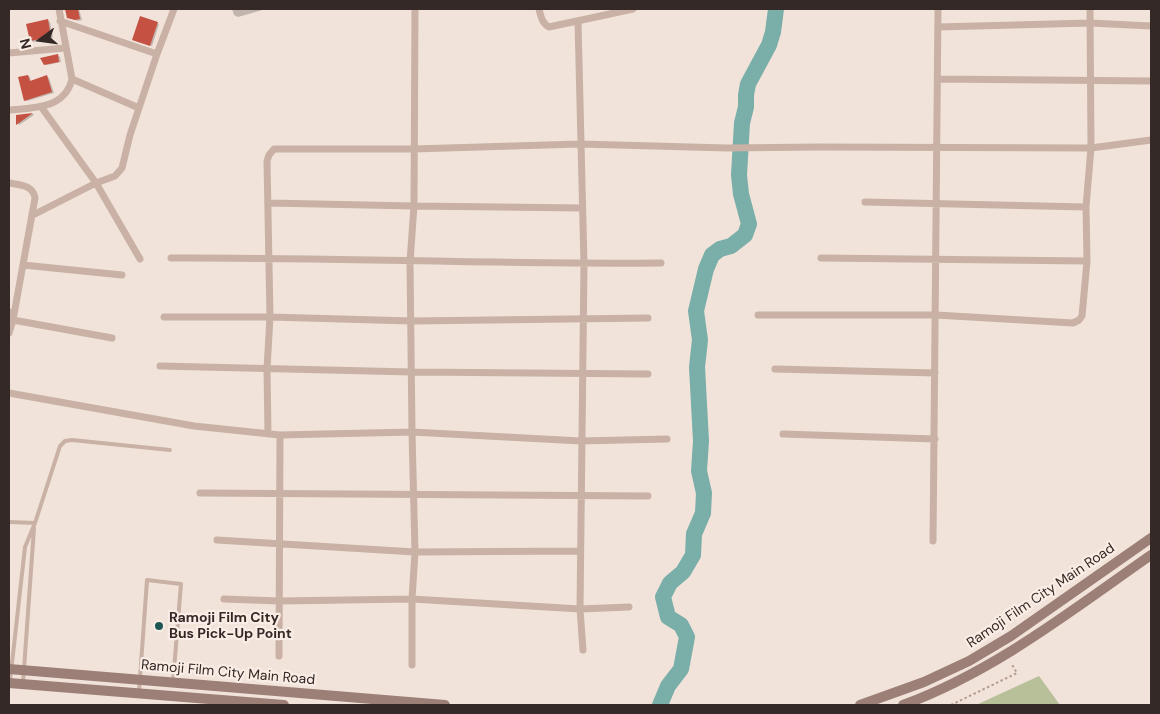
<!DOCTYPE html>
<style>
body{margin:0}
#map{position:relative;width:1160px;height:714px;overflow:hidden;background:#f1e3d9;font-family:"DM Sans",sans-serif}
canvas{display:block}
.frame{position:absolute;inset:0;border:10px solid #352927;pointer-events:none}
.north{position:absolute;left:15px;top:15px;width:50px;height:50px;-webkit-text-stroke:4px #f9ede5;paint-order:stroke;rotate:256deg;font-size:14px;font-weight:700;line-height:20px;text-align:center;color:#352927}
.north::after{content:'';display:block;margin:auto;width:18px;height:22px;background:#352927;clip-path:polygon(50% 0,100% 100%,50% 72%,0 100%)}
</style>
<div id="map">
<canvas width="1160" height="714"></canvas>
<div class="frame"></div>
<div class="north">N</div>
</div>
<script>
const context = document.querySelector('canvas').getContext('2d');
context.lineJoin = 'round';
function fill(path, color) {
  context.fillStyle = color;
  context.fill(path, 'evenodd');
}
function stroke(path, color, width, dash) {
  context.strokeStyle = color;
  context.lineWidth = width;
  context.lineCap = dash ? 'butt' : 'round';
  context.setLineDash(dash || []);
  context.stroke(path);
}
function label(font, color, halo, rows, align = 'center') {
  context.font = font + ' "DM Sans",sans-serif';
  context.lineWidth = 4.5;
  context.setLineDash([]);
  context.textBaseline = 'middle';
  context.strokeStyle = halo;
  context.fillStyle = color;
  for (const [text, x, y, turn = 0] of rows) {
    context.save();
    context.translate(x, y);
    context.rotate((+turn || 0) * Math.PI / 180);
    context.textAlign = isNaN(turn) ? turn : align;
    if (halo) context.strokeText(text, 0, 0);
    context.fillText(text, 0, 0);
    context.restore();
  }
}
fill(new Path2D(`
 M1039,676L1060,705H976Z`), '#b8c09a');
fill(new Path2D(`
 M66,9H79L82,20L78,21L68,17Z
 M232,9H266L238,17L234,15Z
 M48,20L50,22L53,38L33,42L31,40Z
 M157,23L159,24L152,46L136,41Z
 M58,55L60,57L61,62L47,65L45,64Z
 M28,76L30,77L31,82L47,77L49,78L54,93L27,101L25,100Z
 M33,114L34,115L19,125L18,124L17,116Z`), '#0003');
stroke(new Path2D(`
 M660,705L668,686L681,669L687,637L681,625L668,617L663,597L670,583L683,572L693,555L694,534L703,513L704,493L699,471L701,441L697,367L700,340L696,311L706,269L712,255L720,249L731,246L745,235L749,224L741,194L739,175L742,123L746,107V95L748,84L769,45L773,32L776,9`), '#79aea9', 16);
fill(new Path2D(`
 M65,9H78L80,19L75,20L67,18Z
 M140,16L158,22L150,46L132,40Z
 M48,19L51,37L30,41L26,24Z
 M58,54L59,62L44,65L40,58Z
 M28,75L30,81L47,75L52,92L24,101L18,77Z
 M33,113L16,125V115Z`), '#c55143');
stroke(new Path2D(`
 M951,705L1017,673L1011,663`), '#b49b90', 2, [2.5, 2.5]);
stroke(new Path2D(`
 M9,522L35,523
 M10,681L25,547L35,523L60,446L65,441L72,440L170,450
 M23,683L34,528
 M139,692L147,580L181,584L173,682`), '#c9b1a5', 4);
stroke(new Path2D(`
 M59,9L72,79L139,108
 M539,9C541,17 542,23 549,27L633,9
 M60,21L157,54
 M578,22L584,264L580,609L583,650
 M938,27L1090,23L1151,26
 M9,53L65,48
 M938,79L1151,81
 M42,108L96,183L140,259
 M9,110C33,108 65,109 72,79
 M9,183C20,185 33,185 35,198L13,320L9,333
 M865,202L1086,207
 M269,203L414,206L582,208
 M33,215L96,183L115,176L122,168L130,135L157,54L174,9
 M171,258C335,257 498,265 661,263
 M821,258L1087,261
 M23,265L122,275
 M9,312L13,320L112,338
 M758,315H936L1073,323L1079,320L1082,316L1087,261L1086,207L1091,148L1090,9
 M164,317H270L412,321L648,318
 M160,366L412,372L648,374
 M775,369L935,373
 M9,393L194,426L280,435L412,432L581,441L667,439
 M268,434L267,369L270,317L267,161L269,155L274,149H413L580,144L727,148L819,147L1091,148L1151,140
 M783,434L935,439
 M200,493L648,496
 M217,540L415,552L580,551
 M933,541L938,9
 M224,599L280,601L412,599L580,609L629,607
 M279,656L280,435
 M412,665V599L415,552L412,432L410,262L414,206L415,9`), '#c9b1a5', 7);
stroke(new Path2D(`
 M9,669L445,705
 M9,683L284,705
 M860,705L924,682L969,661L1011,636L1151,538
 M903,705C995,671 1072,610 1151,555`), '#9c7f77', 10);
for (const [x, y, r, color] of [
 [159,626,5,"#1d5652"]
]) {
  const dot = new Path2D();
  dot.arc(x, y, r, 0, 2 * Math.PI);
  context.fillStyle = color;
  context.fill(dot);
  stroke(dot, '#f9ede5', 2);
}
label('14px', '#352927', '#f9ede5', [
 ["Ramoji Film City Main Road",1041,596,-34],
 ["Ramoji Film City Main Road",228,673,5]
]);
label('bold 14px', '#352927', '#f9ede5', [
 ["Ramoji Film City",169,618],
 ["Bus Pick-Up Point",169,634]
], 'left');
</script>
